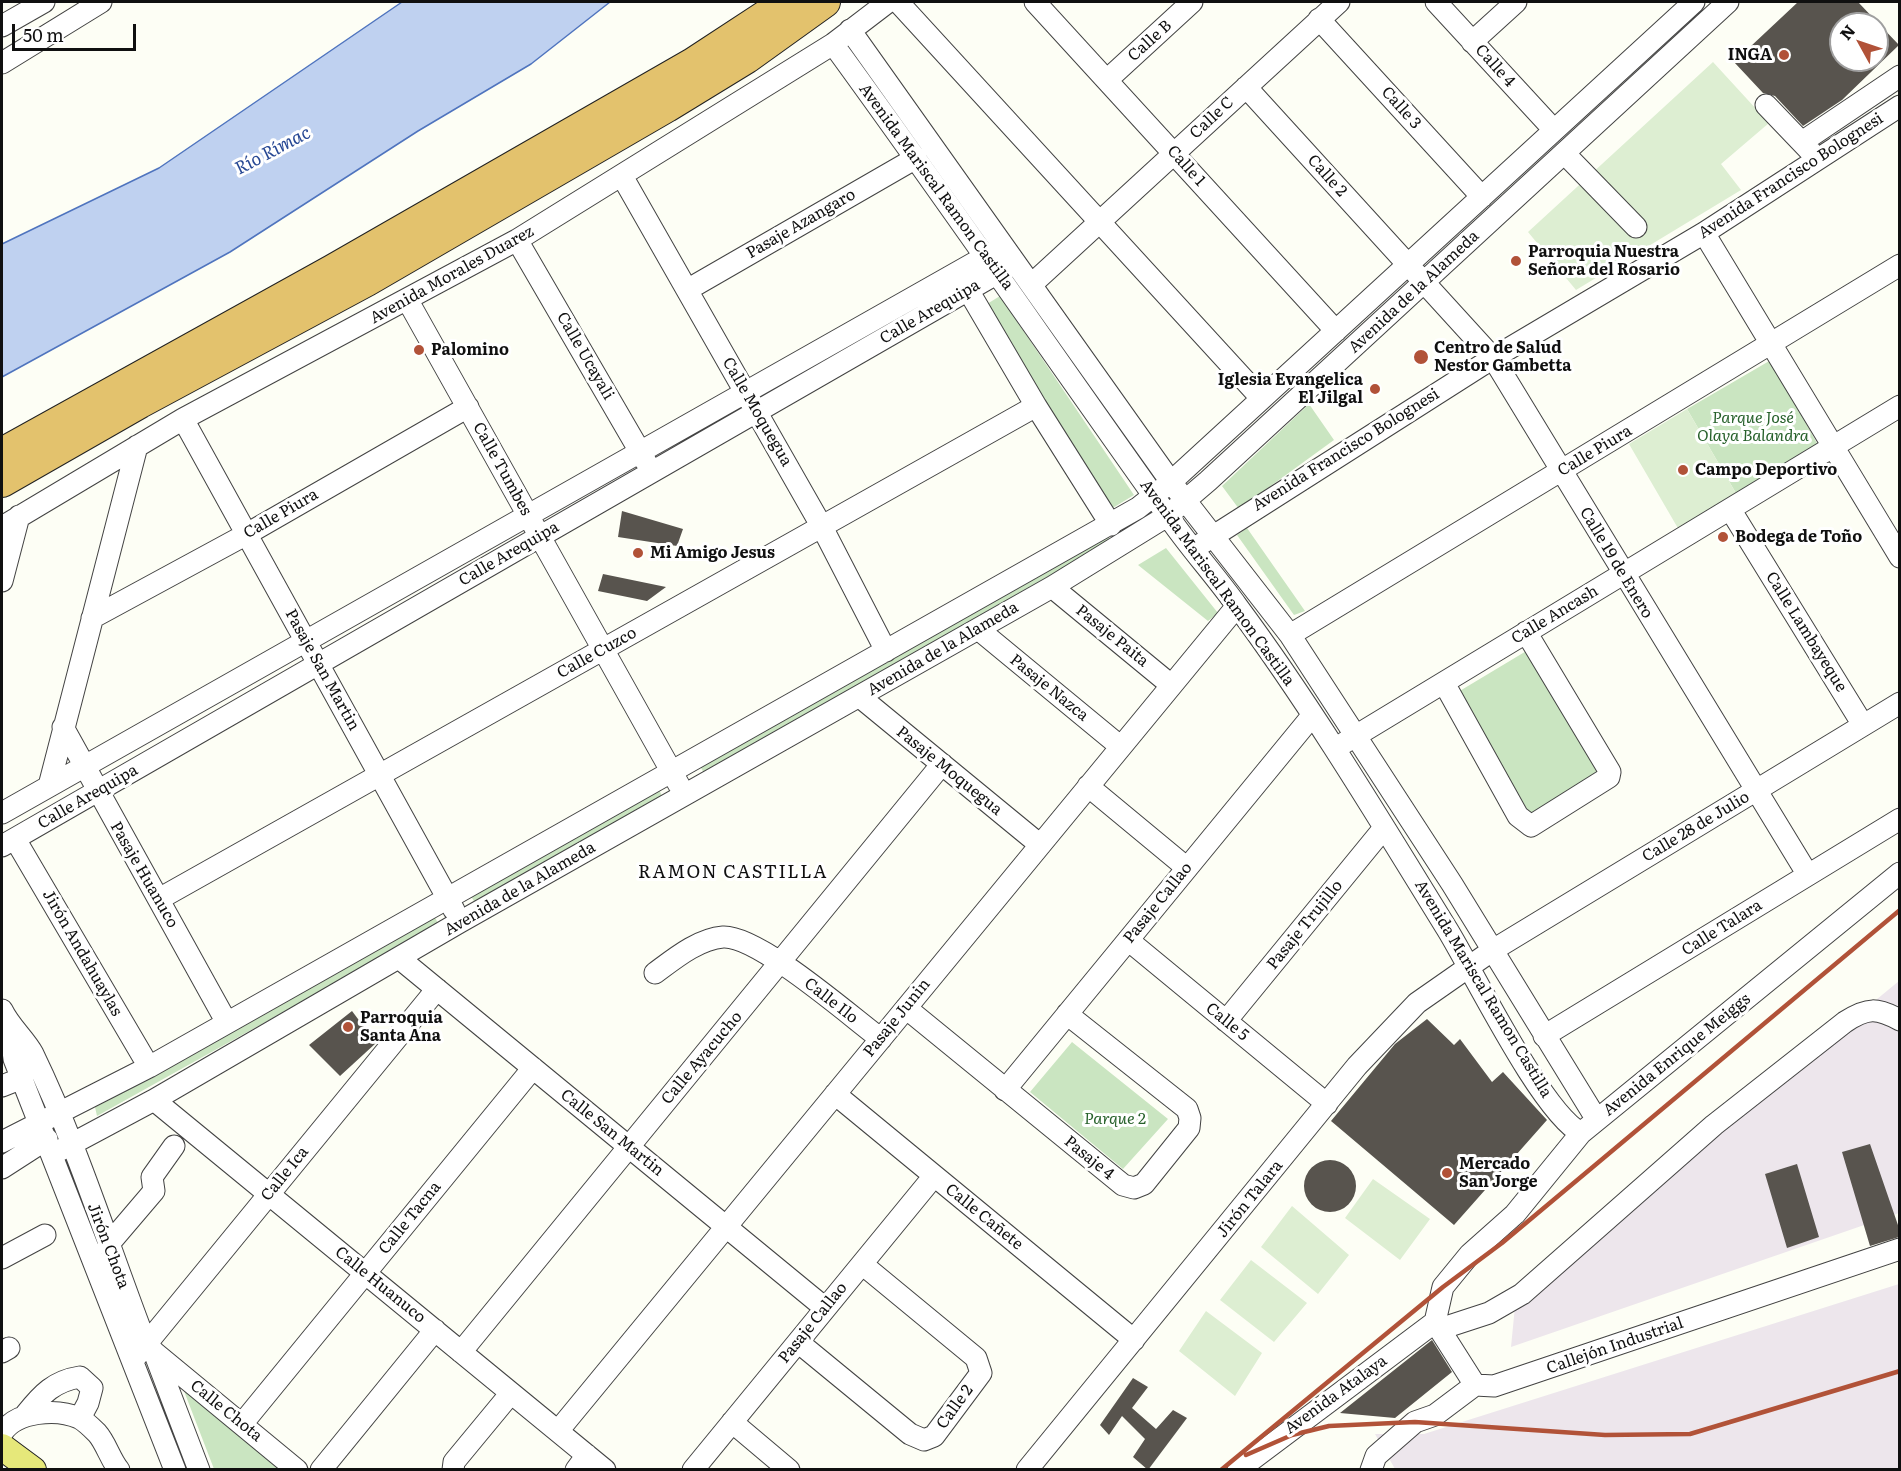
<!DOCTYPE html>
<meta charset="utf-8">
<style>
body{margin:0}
#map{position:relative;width:1901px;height:1471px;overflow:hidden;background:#fdfef5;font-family:Literata,serif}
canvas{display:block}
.frame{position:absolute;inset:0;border:3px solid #101010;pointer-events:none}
.north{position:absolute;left:1829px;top:12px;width:60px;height:60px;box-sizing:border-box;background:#fff;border:2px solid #9f9f9f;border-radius:50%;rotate:310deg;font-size:16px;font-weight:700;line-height:24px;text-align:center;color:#101010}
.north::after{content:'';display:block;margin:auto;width:21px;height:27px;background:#b15238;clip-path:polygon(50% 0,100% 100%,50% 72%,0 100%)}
.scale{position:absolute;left:12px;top:24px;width:124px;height:27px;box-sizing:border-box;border:3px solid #101010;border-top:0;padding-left:8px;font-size:18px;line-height:21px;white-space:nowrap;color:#101010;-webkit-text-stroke:4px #fff;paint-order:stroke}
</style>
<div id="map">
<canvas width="1901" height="1471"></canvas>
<div class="frame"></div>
<div class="north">N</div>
<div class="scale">50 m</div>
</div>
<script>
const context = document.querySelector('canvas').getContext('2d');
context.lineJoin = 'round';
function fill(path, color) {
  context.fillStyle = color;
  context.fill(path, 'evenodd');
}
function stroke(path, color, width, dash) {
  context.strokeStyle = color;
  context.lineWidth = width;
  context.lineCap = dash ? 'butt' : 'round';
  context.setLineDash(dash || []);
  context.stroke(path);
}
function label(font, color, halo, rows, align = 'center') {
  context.font = font + ' Literata,serif';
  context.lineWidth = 6;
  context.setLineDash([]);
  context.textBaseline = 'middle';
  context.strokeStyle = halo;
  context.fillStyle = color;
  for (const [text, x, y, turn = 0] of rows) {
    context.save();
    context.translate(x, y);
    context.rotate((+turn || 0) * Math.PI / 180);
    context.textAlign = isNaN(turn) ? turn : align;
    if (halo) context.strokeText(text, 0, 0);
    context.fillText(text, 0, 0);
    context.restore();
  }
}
fill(new Path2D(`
 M1899,981V1213L1511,1347L1516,1296Z
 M1899,1284V1469H1395L1375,1434H1424Z`), '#ede6ec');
fill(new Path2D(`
 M1000,296L1134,495L1111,509L987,304Z
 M1771,360L1818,445L1737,495L1687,409Z
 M1309,404L1334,440L1239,509L1222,486Z
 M1247,528L1305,611L1294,615L1237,535Z
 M1105,529L1110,541L704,773L697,761Z
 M1166,548L1218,613L1208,621L1138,565Z
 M1528,650L1600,772L1530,814L1458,692Z
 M656,783L662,796L475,903L468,891Z
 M431,910L439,925L97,1116L95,1107Z
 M1072,1042L1168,1119L1123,1169L1030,1092Z
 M184,1391L283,1469H214Z`), '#cae5c1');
fill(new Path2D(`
 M1713,62L1769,123L1721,164L1741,190L1576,290L1528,232Z
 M1687,409L1737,495L1679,530L1629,444Z
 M1373,1179L1430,1219L1400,1260L1345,1218Z
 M1292,1206L1349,1255L1318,1294L1261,1247Z
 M1251,1260L1307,1303L1274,1342L1220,1300Z
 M1206,1311L1262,1353L1235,1396L1179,1351Z`), '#ddeed2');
const water = new Path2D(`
 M402,2H610L531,64L418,131L230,252L2,377V244L159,168Z`);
fill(water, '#bfd1f0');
stroke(water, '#4f74be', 1.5);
fill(new Path2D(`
 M1798,2H1858L1899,45L1842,100L1803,126L1775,96L1763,93L1734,62ZM1841,24H1877V60H1841Z
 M622,511L683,529L677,546L618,537Z
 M603,574L666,587L647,601L598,591Z
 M352,1011L376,1043L340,1076L309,1045Z
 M1427,1019L1454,1045L1460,1039L1492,1082L1503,1072L1547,1120L1454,1225L1331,1121L1395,1044Z
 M1870,1144L1899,1228V1237L1870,1246L1842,1152Z
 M1304 1186a26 26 0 1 1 52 0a26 26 0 1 1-52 0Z
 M1797,1164L1819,1237L1787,1248L1765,1174Z
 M1432,1340L1452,1372L1395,1418L1340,1413Z
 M1133,1378L1148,1387L1132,1408L1156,1429L1173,1410L1187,1418L1148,1470L1133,1457L1145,1439L1122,1416L1109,1435L1100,1425Z`), '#58544e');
const minor = new Path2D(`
 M898,2L1261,398
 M1035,2L1336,331
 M1436,2L1554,130
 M1319,19L1482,197
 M2,26L44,2
 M850,30L1171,482L1290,635L1452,884L1597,1120
 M1472,42L1516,2
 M833,44C947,200 1056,359 1168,516C1189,547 1215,575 1237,606C1312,707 1381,822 1447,929C1474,973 1542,1113 1581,1133
 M2,63L101,2
 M1107,80L1192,2
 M1246,87L1493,358L1808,875
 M1766,105L1811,152
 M1802,142L1900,76
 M1564,153L1636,227
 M622,176L822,527L886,651
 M1704,233L1900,557
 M517,240L646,462
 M1032,284L1339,2
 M687,290L916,158
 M968,290L1036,406L1111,525
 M408,301L679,785
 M183,419L454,910
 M1730,509L1863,725
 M2,527L183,419L517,240L833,44L888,2
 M1201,544L1493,358L1704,233L1900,106
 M2,581L19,516
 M1052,587L1171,685
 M92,618L247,534L468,407
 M978,629L1121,747
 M1290,635L1900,265
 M1444,683L1518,816L1531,826L1609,777L1610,772L1526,632
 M860,697L1039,844
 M63,727L227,1023
 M1344,743L1900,406
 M49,786L137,446
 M1088,786L1187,868
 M2,813L997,250
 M15,839L149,1067
 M2,846L1010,266
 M1900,873L1581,1133L1515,1214L1470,1254L1443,1287L1435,1322L1475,1385L1494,1386L1900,1249
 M159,899L1036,406
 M1128,940L1327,1104
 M399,958L825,1308
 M655,973C674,959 698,939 723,937C758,935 850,1016 881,1039
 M906,1008L1123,1185L1134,1188L1144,1184L1189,1128L1190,1118L1187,1109L1067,1014
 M2,1010C10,1027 25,1039 33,1054C78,1147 109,1248 146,1344L154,1352L199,1470
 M1226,1021L1384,828
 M10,1027L14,1059L175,1470
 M1544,1036L1900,819
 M2,1086L22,1078
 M1005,1090L1312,716
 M835,1094L1134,1340
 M154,1100L605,1470
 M2,1142L149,1067L1138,508L1171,482L1694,2
 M53,1154L154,1100L460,922L1052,587L1167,516L1208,481L1728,2
 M2,1168L47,1139
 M108,1245L154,1191L152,1177L174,1146
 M2,1258L45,1235
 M1440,1329L1489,1313L1522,1294L1714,1125L1845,1022C1868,1007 1877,1008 1900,1020
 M798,1342L910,1434L924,1440L934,1436L981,1373L976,1358L862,1264
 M2,1352L9,1348
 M154,1352L297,1470
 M461,1352L942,764
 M134,1359L437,989
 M26,1414C42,1394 54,1381 80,1377L92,1388L88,1403L80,1418
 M732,1422L789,1470
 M242,1424L533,1068
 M558,1431L1237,606
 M2,1433C16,1411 57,1408 79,1418C85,1421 93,1429 97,1433C106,1443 110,1459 119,1470
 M321,1470L435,1330
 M453,1470L454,1462L511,1393
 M576,1470L587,1455
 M693,1470L934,1176
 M1027,1470L1357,1066L1417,1003L1493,950L1900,703
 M1238,1470L1435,1322
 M1371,1470L1376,1456L1415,1422L1435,1415L1475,1385`);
const major = new Path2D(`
 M2,1447L33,1470`);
const highway = new Path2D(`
 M2,453L332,270L693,63L786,2
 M2,482L140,403L367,281L667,107L747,58L825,2`);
stroke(minor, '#434343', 23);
stroke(major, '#212121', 28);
stroke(highway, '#212121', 32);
stroke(minor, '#fff', 21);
stroke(major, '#e6e87a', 26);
stroke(highway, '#e3c26d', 30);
stroke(new Path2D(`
 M1246,1455L1292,1435L1329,1426L1415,1422L1605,1435L1690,1434L1900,1371
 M1221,1470L1443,1287L1502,1243L1900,910`), '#b15238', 4.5);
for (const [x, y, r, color] of [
 [1784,55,6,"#b15238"],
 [1516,261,6,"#b15238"],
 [419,350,6,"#b15238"],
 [1421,357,8,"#b15238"],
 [1375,389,6,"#b15238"],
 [1683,470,6,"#b15238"],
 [1723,537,6,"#b15238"],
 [638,553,6,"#b15238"],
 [348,1027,6,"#b15238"],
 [1447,1173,6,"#b15238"]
]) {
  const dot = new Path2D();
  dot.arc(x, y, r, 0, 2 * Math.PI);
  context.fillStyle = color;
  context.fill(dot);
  stroke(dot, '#fff', 2);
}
label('16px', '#101010', '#fff', [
 ["Calle B",1150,41,-42],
 ["Calle 4",1495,66,48],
 ["Calle 3",1401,108,48],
 ["Calle C",1212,118,-43],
 ["Calle 1",1186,166,48],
 ["Calle 2",1327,176,48],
 ["Avenida Francisco Bolognesi",1791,176,-33],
 ["Avenida Mariscal Ramon Castilla",936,187,54],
 ["Pasaje Azangaro",801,224,-30],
 ["Avenida Morales Duarez",452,275,-29],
 ["Avenida de la Alameda",1414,292,-43],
 ["Calle Arequipa",930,312,-30],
 ["Calle Ucayali",585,356,60],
 ["Calle Moquegua",757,412,60],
 ["Avenida Francisco Bolognesi",1346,450,-32],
 ["Calle Piura",1595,451,-31],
 ["Calle Tumbes",502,469,61],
 ["Calle Piura",281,514,-30],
 ["Calle Arequipa",509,554,-30],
 ["Calle 19 de Enero",1616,563,59],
 ["Avenida Mariscal Ramon Castilla",1217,583,54],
 ["Calle Ancash",1555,615,-31],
 ["Calle Lambayeque",1806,632,58],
 ["Pasaje Paita",1112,636,39],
 ["Avenida de la Alameda",943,649,-30],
 ["Calle Cuzco",597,653,-29],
 ["Pasaje San Martin",322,670,61],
 ["Pasaje Nazca",1049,688,39],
 ["Pasaje Moquegua",949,771,39],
 ["Calle Arequipa",88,797,-30],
 ["Calle 28 de Julio",1696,827,-31],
 ["Pasaje Huanuco",144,875,60],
 ["Avenida de la Alameda",520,889,-30],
 ["Pasaje Callao",1158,903,-51],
 ["Pasaje Trujillo",1305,925,-51],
 ["Calle Talara",1722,928,-32],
 ["Jirón Andahuaylas",82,953,60],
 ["Avenida Mariscal Ramon Castilla",1483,989,59],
 ["Calle Ilo",831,1001,38],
 ["Pasaje Junin",897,1018,-51],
 ["Calle 5",1227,1022,39],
 ["Avenida Enrique Meiggs",1677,1055,-39],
 ["Calle Ayacucho",702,1058,-50],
 ["Calle San Martin",612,1133,39],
 ["Pasaje 4",1089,1158,39],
 ["Calle Ica",285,1174,-51],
 ["Jirón Talara",1250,1199,-51],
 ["Calle Cañete",984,1217,39],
 ["Calle Tacna",410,1218,-51],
 ["Jirón Chota",108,1246,69],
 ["Calle Huanuco",380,1285,39],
 ["Pasaje Callao",813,1323,-51],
 ["Callejón Industrial",1615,1346,-19],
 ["Avenida Atalaya",1336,1395,-36],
 ["Calle 2",955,1407,-54],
 ["Calle Chota",226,1411,39]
]);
label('bold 16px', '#101010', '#fff', [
 ["INGA",1772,55,"right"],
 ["Parroquia Nuestra",1528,252],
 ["Señora del Rosario",1528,270],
 ["Centro de Salud",1434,348],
 ["Nestor Gambetta",1434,366],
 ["Palomino",431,350],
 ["Iglesia Evangelica",1363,380,"right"],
 ["El Jilgal",1363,398,"right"],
 ["Campo Deportivo",1695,470],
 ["Bodega de Toño",1735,537],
 ["Mi Amigo Jesus",650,553],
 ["Parroquia",360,1018],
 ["Santa Ana",360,1036],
 ["Mercado",1459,1164],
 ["San Jorge",1459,1182]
], 'left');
label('italic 16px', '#27612b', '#fff', [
 ["Parque José",1753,418],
 ["Olaya Balandra",1753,436],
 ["Parque 2",1115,1119]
]);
label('italic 18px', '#274894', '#fff', [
 ["Río Rímac",273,151,-28]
]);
context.letterSpacing = '1.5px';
label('18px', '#101010', '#fff', [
 ["RAMON CASTILLA",733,873]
]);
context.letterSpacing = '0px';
</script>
